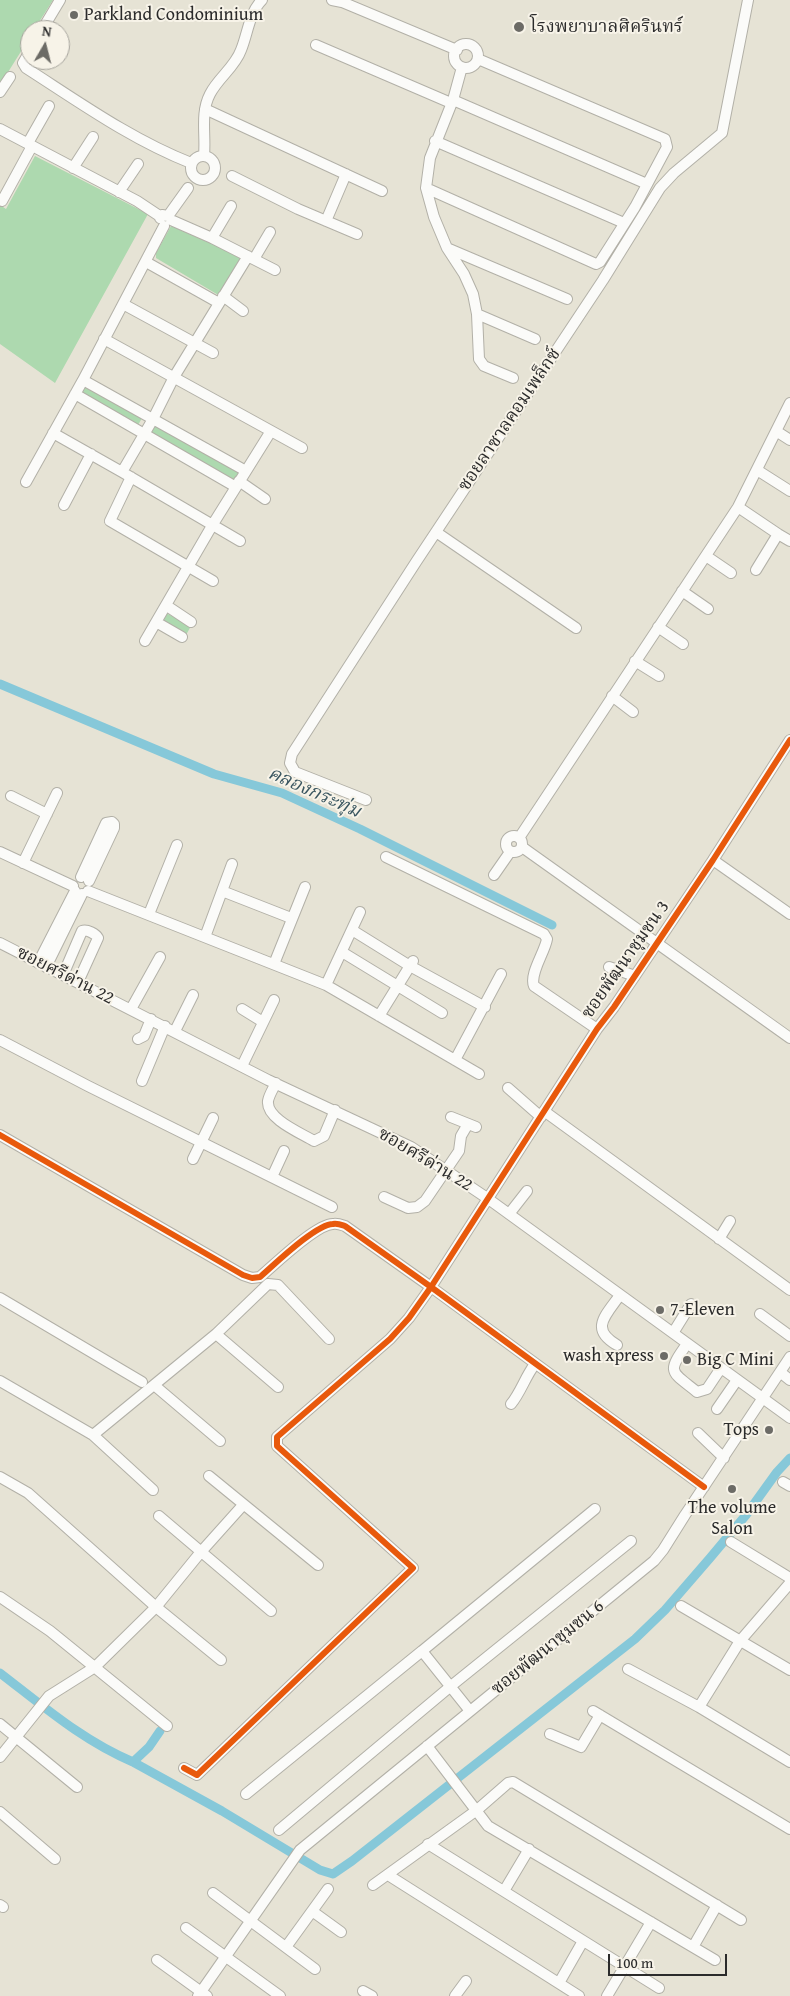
<!DOCTYPE html>
<meta charset="utf-8">
<style>
body{margin:0}
#map{position:relative;width:790px;height:1996px;overflow:hidden;background:#e6e3d5;font-family:"Gentium Book Plus",serif}
canvas{display:block}
.north{position:absolute;left:20px;top:20px;width:50px;height:50px;box-sizing:border-box;background:#f7f3e8;border:1px solid #a5a39c;border-radius:50%;rotate:8deg;font-size:14px;font-weight:700;line-height:20px;text-align:center;color:#2b2b2b}
.north::after{content:'';display:block;margin:auto;width:18px;height:22px;background:#6c6b66;clip-path:polygon(50% 0,100% 100%,50% 72%,0 100%)}
.scale{position:absolute;left:608px;top:1954px;width:119px;height:22px;box-sizing:border-box;border:2px solid #2b2b2b;border-top:0;padding-left:6px;font-size:15px;line-height:18px;white-space:nowrap;color:#2b2b2b;-webkit-text-stroke:4px #f7f3e8;paint-order:stroke}
</style>
<div id="map">
<canvas width="790" height="1996"></canvas>
<div class="north">N</div>
<div class="scale">100 m</div>
</div>
<script>
const context = document.querySelector('canvas').getContext('2d');
context.lineJoin = 'round';
function fill(path, color) {
  context.fillStyle = color;
  context.fill(path, 'evenodd');
}
function stroke(path, color, width, dash) {
  context.strokeStyle = color;
  context.lineWidth = width;
  context.lineCap = dash ? 'butt' : 'round';
  context.setLineDash(dash || []);
  context.stroke(path);
}
function label(font, color, halo, rows, align = 'center') {
  context.font = font + ' "Gentium Book Plus","Noto Serif Thai",serif';
  context.lineWidth = 4;
  context.setLineDash([]);
  context.textBaseline = 'middle';
  context.strokeStyle = halo;
  context.fillStyle = color;
  for (const [text, x, y, turn = 0] of rows) {
    context.save();
    context.translate(x, y);
    context.rotate((+turn || 0) * Math.PI / 180);
    context.textAlign = isNaN(turn) ? turn : align;
    if (halo) context.strokeText(text, 0, 0);
    context.fillText(text, 0, 0);
    context.restore();
  }
}
fill(new Path2D(`
 M0,0H53L34,30H30V37L0,85Z
 M35,156L148,214L55,383L0,344V205L6,209Z
 M171,226L242,257L220,296L156,258V253Z
 M84,385L142,418L137,427L79,393Z
 M156,424L241,471L235,482L149,435Z
 M166,613L191,626L186,635L161,621Z`), '#add9af');
stroke(new Path2D(`
 M0,684L214,774L282,793L360,829L552,925
 M0,1673C43,1706 83,1741 133,1762L149,1747L160,1731
 M133,1762L222,1811L320,1870L333,1874L352,1861L635,1639L665,1610L710,1558L746,1515L777,1472L790,1458`), '#86c8d9', 9);
const minor = new Path2D(`
 M332,0L342,2L457,50
 M42,30L60,0
 M454 56a12 12 0 1 1 24 0a12 12 0 1 1-24 0Z
 M316,45L451,103
 M30,51L23,63L26,68C79,102 132,140 191,163
 M462,67L453,100L430,158L426,188L434,217L447,248L464,274L473,294L477,314L479,359L484,366L513,378
 M0,92L10,77
 M453,100L647,184
 M205,109L382,191
 M0,129L137,201L161,217
 M435,141L624,223
 M28,143L49,106
 M204,155C206,135 200,113 210,94C218,78 235,67 241,50C248,33 249,13 262,0
 M191 168a12 12 0 1 1 24 0a12 12 0 1 1-24 0Z
 M73,168L93,137
 M232,176L298,209L357,234
 M426,188L596,264L600,262L635,207L667,147L665,139L478,59
 M119,192L138,164
 M2,201L32,146
 M160,218L162,215L168,216L188,188
 M171,220L212,238L275,270
 M326,221L346,174
 M212,238L231,206
 M447,248L567,299
 M254,259L270,232
 M146,262L219,303
 M223,296L243,311
 M123,304L213,353
 M477,314L535,339
 M104,339L302,448
 M83,380L246,471
 M75,394L236,487
 M776,431L790,440
 M53,433L122,472L240,541
 M757,470L790,491
 M122,472L153,419L174,377L248,256
 M131,477L110,521L213,581
 M239,481L265,499
 M26,482L83,380L164,226
 M64,505L91,454
 M738,507L778,534L756,570
 M436,532L576,628
 M778,534L790,541
 M706,556L731,573
 M682,591L708,609
 M167,606L191,622
 M156,622L182,637
 M658,627L683,644
 M145,641L213,524L271,431
 M635,661L659,676
 M612,696L633,712
 M11,796L47,814
 M366,800L295,772L290,763L292,754L416,562L603,280L660,188L674,173L722,133L748,0
 M506 844a8 8 0 1 1 16 0a8 8 0 1 1-16 0Z
 M519,838L738,507L790,403
 M522,847L790,1038
 M0,852L73,886
 M386,857L544,934L547,939C545,952 529,974 534,986L597,1029
 M713,860L790,914
 M23,863L57,793
 M494,875L510,852
 M81,877L106,823L112,822L114,824V828L89,881
 M88,891L326,985L479,1074
 M222,891L291,918
 M149,914L177,845
 M352,930L410,966L485,1007
 M205,937L232,864
 M0,943L268,1080L411,1147L487,1198L790,1418
 M342,952L442,1013
 M38,963L75,891
 M274,964L305,887
 M46,967L82,894
 M609,967L635,976
 M63,975L82,931C87,929 96,934 98,938L78,982
 M326,985L360,912
 M131,1009L160,957
 M242,1009L263,1022
 M379,1016L413,961
 M175,1031L193,995
 M138,1039L144,1036L151,1019
 M0,1040L88,1086L332,1207
 M455,1060L501,974
 M242,1066L274,1000
 M142,1081L165,1026
 M276,1083C273,1089 269,1095 268,1101C266,1119 301,1133 314,1141L324,1136L335,1110
 M508,1088L541,1117
 M544,1111L790,1290
 M451,1117L476,1127
 M0,1135L243,1275L252,1278L260,1277C274,1265 316,1224 333,1224C337,1223 342,1225 345,1226L431,1287L597,1029L614,1007L713,860L790,740
 M193,1159L213,1118
 M272,1177L284,1151
 M384,1197L408,1208L417,1207L425,1201L459,1151L461,1136L468,1124
 M509,1214L527,1191
 M719,1239L730,1221
 M0,1298L142,1382
 M760,1314L790,1336
 M673,1333L691,1304
 M216,1334L278,1387
 M687,1344C666,1373 671,1371 697,1392L707,1389L721,1368
 M617,1345C589,1329 606,1315 620,1295
 M780,1372L790,1380
 M0,1381L93,1435L153,1490
 M154,1385L220,1441
 M511,1404C521,1392 525,1377 535,1364
 M717,1409L737,1380
 M698,1433L724,1458
 M93,1435L216,1334L268,1284L278,1285L329,1339
 M209,1476L318,1565
 M0,1477L28,1493L156,1607L221,1660
 M783,1482L790,1486
 M159,1516L271,1611
 M731,1542L790,1578
 M0,1597L50,1631L167,1726
 M681,1606L790,1670
 M422,1651L595,1509
 M628,1669L699,1707L790,1762
 M699,1707L740,1641L790,1583
 M593,1711L790,1829
 M0,1724L77,1787
 M550,1734L581,1747L600,1715
 M427,1746L488,1826L715,1960
 M0,1757L49,1696L95,1667L156,1607L200,1553L243,1505
 M184,1768L197,1775L413,1568L277,1446V1437L390,1339L409,1318L431,1287L704,1487
 M246,1794L422,1651L470,1711
 M0,1812L55,1859
 M279,1830L451,1686L631,1541
 M428,1844L659,1988
 M388,1875L579,1996
 M373,1885L477,1810L508,1783L513,1782L741,1920
 M504,1891L529,1849
 M213,1893L315,1969
 M0,1905L3,1907
 M312,1911L341,1932
 M186,1928L280,1996
 M286,1947L328,1889
 M693,1947L717,1905
 M157,1960L207,1996
 M559,1983L583,1941
 M363,1991L372,1996
 M198,1996L300,1850L654,1561L663,1550L685,1515L790,1357
 M455,1996L466,1981
 M607,1996L651,1922`);
stroke(minor, '#b2b0a7', 12);
stroke(minor, '#fbfbf9', 10);
stroke(new Path2D(`
 M0,1135L243,1275L252,1278L260,1277C274,1265 316,1224 333,1224C337,1223 342,1225 345,1226L431,1287L597,1029L614,1007L713,860L790,740
 M184,1768L197,1775L413,1568L277,1446V1437L390,1339L409,1318L431,1287L704,1487`), '#e8590c', 6);
for (const [x, y, r, color] of [
 [74,15,5,"#6c6b66"],
 [519,27,6,"#6c6b66"],
 [660,1310,5,"#6c6b66"],
 [664,1356,5,"#6c6b66"],
 [687,1360,5,"#6c6b66"],
 [769,1430,5,"#6c6b66"],
 [732,1489,5,"#6c6b66"]
]) {
  const dot = new Path2D();
  dot.arc(x, y, r, 0, 2 * Math.PI);
  context.fillStyle = color;
  context.fill(dot);
  stroke(dot, '#f7f3e8', 2);
}
label('18px', '#2b2b2b', '#f7f3e8', [
 ["Parkland Condominium",84,15],
 ["โรงพยาบาลศิครินทร์",530,27],
 ["7-Eleven",670,1310],
 ["wash xpress",654,1356,"right"],
 ["Big C Mini",697,1360],
 ["Tops",759,1430,"right"],
 ["The volume",732,1508,"center"],
 ["Salon",732,1529,"center"]
], 'left');
label('18px', '#2b2b2b', '#f7f3e8', [
 ["ซอยลาซาลคอมเพล็กซ์",510,420,-56],
 ["ซอยพัฒนาชุมชน 3",626,960,-55],
 ["ซอยศรีด่าน 22",65,976,27],
 ["ซอยศรีด่าน 22",425,1160,31],
 ["ซอยพัฒนาชุมชน 6",548,1648,-39]
]);
label('italic 19px', '#3a5660', '#f7f3e8', [
 ["คลองกระทุ่ม",314,793,24]
]);
</script>
